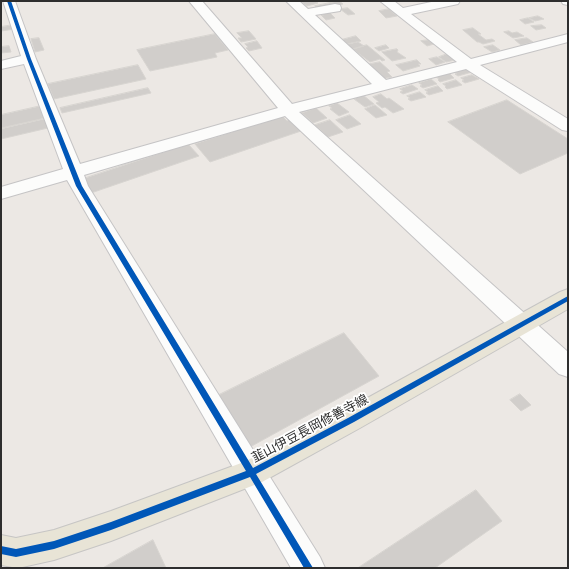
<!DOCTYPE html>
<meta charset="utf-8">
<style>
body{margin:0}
#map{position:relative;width:569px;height:569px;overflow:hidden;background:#ece8e4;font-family:Figtree,sans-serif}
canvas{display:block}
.frame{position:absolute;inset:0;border:2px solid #2e2e2e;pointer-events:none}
</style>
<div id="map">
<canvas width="569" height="569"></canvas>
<div class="frame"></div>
</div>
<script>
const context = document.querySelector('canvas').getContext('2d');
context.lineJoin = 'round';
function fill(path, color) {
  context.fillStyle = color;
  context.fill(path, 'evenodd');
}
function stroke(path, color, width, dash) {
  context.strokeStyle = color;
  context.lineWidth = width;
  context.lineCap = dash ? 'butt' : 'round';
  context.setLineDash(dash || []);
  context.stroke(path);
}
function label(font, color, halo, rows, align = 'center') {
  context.font = font + ' Figtree,"Noto Sans JP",sans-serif';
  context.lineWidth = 3.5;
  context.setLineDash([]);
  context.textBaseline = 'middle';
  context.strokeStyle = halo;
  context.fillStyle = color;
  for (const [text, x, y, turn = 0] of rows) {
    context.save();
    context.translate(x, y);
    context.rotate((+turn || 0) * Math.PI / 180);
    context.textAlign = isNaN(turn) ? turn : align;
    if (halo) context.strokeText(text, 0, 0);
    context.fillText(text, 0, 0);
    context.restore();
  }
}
const building = new Path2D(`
 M300,1H315L318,3L307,6Z
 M339,1L343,4L319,9L315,6Z
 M348,8L355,14L348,15L340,9Z
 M389,9L397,16L386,18L379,11Z
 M329,12L335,18L326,20L321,15H324L322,13Z
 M538,16L544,19L535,21L529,18Z
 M528,18L534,22L525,24L520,20Z
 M13,25L15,29L1,31V27Z
 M542,25L546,28L536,30L531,26Z
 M473,28L481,34H478L486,40L492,39L495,41L483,44L479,42H477L463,30Z
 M249,31L256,39L241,42L238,38H242L237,33Z
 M509,31L512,33L517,32L524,36L513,38L504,32Z
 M215,34L228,50L215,53L217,57L150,71L137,50Z
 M356,36L361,41L346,44L341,40Z
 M39,38L44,50L35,52L31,39Z
 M527,38L533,42L521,45L515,40Z
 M428,40L434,44L427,46L421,41Z
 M257,41L262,48L249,51L246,48L248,47L245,44Z
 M358,42L364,46L350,50L345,45Z
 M367,45L385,60L382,61L380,59L370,62L353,49Z
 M386,45L389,48L379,51L375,48Z
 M493,45L500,50L492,52L484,47Z
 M9,46L11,52L1,53V47Z
 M397,49L398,50L397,52L406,58L392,61L382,52Z
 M447,54L455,60L446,62L439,57Z
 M437,57L445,62L436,65L429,59Z
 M417,60L421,64H418L420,66L403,71L396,65Z
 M380,62L390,71L387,72L392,77L381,79L375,71H377L370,64Z
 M138,65L146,79L54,99L48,84Z
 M466,68L472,72L458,76L455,74H457L454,72Z
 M449,73L454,78L440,82L438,80L439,79L436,77Z
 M472,75L479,79L465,83L462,81L464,80L461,78Z
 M431,79L437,84L423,88L420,86L422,85L419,83Z
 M456,80L462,85L447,89L445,87L446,86L443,84Z
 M412,85L418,89L403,94L400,92L403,91L400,89Z
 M438,86L443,91L429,95L426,93L428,92L425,90Z
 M148,88L151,93L62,113L60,108Z
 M420,92L426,97L411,101L408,99L410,98L407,96Z
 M381,94L387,99L389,98L404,109L393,113L385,107L382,108L376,103L379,102L373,97Z
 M363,95L374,104L365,107L354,99Z
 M507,100L568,139V153L520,174L448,122Z
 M337,103L349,112L339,116L330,109L332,108L329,106Z
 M375,105L387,115L376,118L365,109Z
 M41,106L45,118L1,128V115Z
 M316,108L327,118L313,123L302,113Z
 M350,115L361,124L347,129L336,120Z
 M282,116L287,121L290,120L301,131L210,162L195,144Z
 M45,119L48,128L1,139V129Z
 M330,120L343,132L328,137L315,125Z
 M188,144L199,156L91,193L83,179Z
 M344,333L379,376L250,447L219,395Z
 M520,394L531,405L521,411L510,400Z
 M476,490L502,521L435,568H358Z
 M153,540L166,568H103Z`);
fill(building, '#d1cecb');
stroke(building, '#d7d4d0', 1);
const minor = new Path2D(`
 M3,1H15L36,59L80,164L278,108L189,1H202L292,104L372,84L286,1H299L308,9L335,4L340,5L341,8L340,11L315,15L386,80L457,62L380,1H394L403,8L436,1H460L458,4L411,14L471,59L568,34V42L480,65L568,119V131L562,130L466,69L299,112L568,352V377L559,374L285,116L84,175L88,186L320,557L325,568H291L67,180L1,199V187L63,169L24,64L1,69V61L21,56Z
 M561,1H568V5L563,4Z`);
const major = new Path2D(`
 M568,289V309L360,428L262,482L111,541L54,560L18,568L1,565V535L16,538L54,530L111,511L244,462L342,412L560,292Z`);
stroke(minor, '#c5c4c5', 2);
stroke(major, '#c6c5c4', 2);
fill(minor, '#fcfcfb');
fill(major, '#e8e4d6');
fill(new Path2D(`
 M7,1H11L31,59L82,186L253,468L348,418L568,296V301L354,422L256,474L313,568H304L250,477L111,530L54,549L16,557L1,554V546L16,549L54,541L111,522L246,471L76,186L27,59Z`), '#0057b8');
label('13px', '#2e2e2e', '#fff', [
 ["韮山伊豆長岡修善寺線",310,429,-28]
]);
</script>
